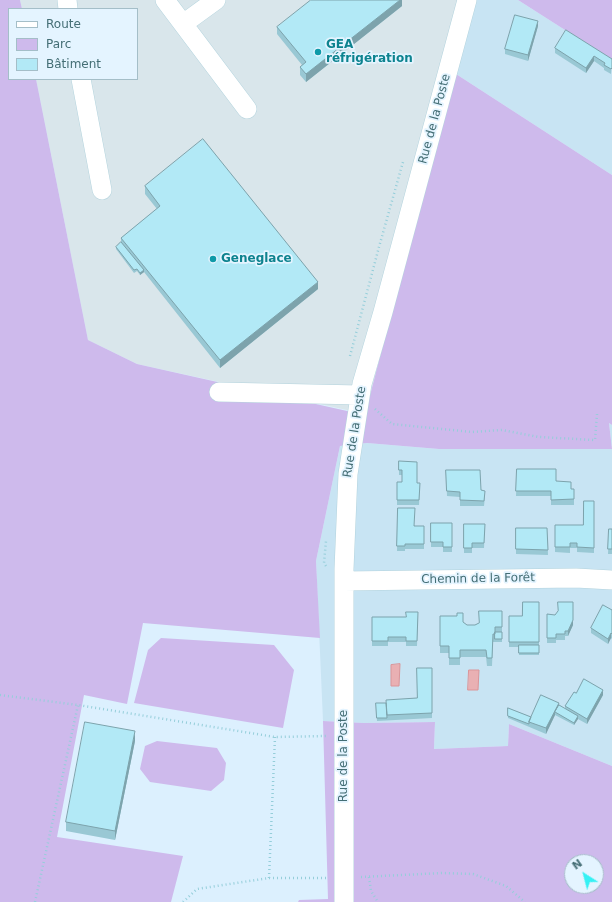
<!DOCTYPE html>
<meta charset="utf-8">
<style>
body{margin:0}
#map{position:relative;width:612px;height:902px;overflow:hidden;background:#dcf0fe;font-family:"DejaVu Sans",sans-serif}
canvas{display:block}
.legend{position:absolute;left:8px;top:8px;width:130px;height:72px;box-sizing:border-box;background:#e4f4ff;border:1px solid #a4bec8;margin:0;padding:5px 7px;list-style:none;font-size:12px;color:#446e75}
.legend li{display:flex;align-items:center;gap:8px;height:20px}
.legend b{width:20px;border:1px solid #a4bec8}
.north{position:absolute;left:564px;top:854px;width:40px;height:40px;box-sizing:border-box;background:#e4f4ff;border:1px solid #a4bec8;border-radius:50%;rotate:324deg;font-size:11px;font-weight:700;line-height:16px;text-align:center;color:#446e75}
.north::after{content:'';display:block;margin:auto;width:14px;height:18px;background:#35f1f4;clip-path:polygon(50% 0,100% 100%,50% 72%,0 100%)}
</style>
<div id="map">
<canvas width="612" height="902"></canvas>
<ul class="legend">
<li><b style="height:5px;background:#fff"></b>Route</li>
<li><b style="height:11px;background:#cebaec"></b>Parc</li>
<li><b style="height:11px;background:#b2e9f6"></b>Bâtiment</li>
</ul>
<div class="north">N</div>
</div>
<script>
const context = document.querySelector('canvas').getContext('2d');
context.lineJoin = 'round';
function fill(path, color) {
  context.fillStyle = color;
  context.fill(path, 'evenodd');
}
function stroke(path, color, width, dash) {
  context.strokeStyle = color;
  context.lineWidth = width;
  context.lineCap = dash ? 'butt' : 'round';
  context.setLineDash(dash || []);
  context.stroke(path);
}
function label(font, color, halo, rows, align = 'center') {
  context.font = font + ' "DejaVu Sans",sans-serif';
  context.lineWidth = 3.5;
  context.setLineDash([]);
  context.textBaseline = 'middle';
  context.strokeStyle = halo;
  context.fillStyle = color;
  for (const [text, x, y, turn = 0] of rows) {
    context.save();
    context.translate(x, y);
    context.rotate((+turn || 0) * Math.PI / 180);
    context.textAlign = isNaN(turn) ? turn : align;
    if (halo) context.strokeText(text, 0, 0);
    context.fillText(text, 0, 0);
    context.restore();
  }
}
fill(new Path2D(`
 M476,0H518L612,60V175L456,74Z
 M609,423L612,425V766L509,724L508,746L434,749L435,722L364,723L323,721L316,561L340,446L367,443L439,449H612Z`), '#c8e4f3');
fill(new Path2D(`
 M20,0H476L402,271L365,415L347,410L137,364L88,340L36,79H137V9H22Z`), '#d9e6eb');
fill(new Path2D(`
 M0,0H20L22,9H9V79H36L88,340L137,364L365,415L402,271L456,74L612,175V425L609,423L612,449H439L367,443L340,446L316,561L320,638L143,623L127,704L84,695L57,837L183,856L171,902H0Z
 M518,0H612V60Z
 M161,638L274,645L294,670L283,728L134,703L148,650Z
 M323,721L364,723L435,722L434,749L508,746L509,724L612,766V902H298L299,900L328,899ZM572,862H596V886H572Z
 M157,741L217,748L226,763L224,780L211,791L150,782L140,769L145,746Z`), '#cebaec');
const water = new Path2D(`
 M400,664L399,686H391V665Z
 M469,670H479L478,690H468Z`);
fill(water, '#e9b0b3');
stroke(water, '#db9599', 1);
const minor = new Path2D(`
 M67,0L68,9
 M165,0L247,109
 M183,24L216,0
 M81,79L102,190
 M219,392L360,395
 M344,581L576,578L612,580
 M344,902V569L348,474L362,384L383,312L467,0`);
stroke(minor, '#b3d3dd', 20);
stroke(new Path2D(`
 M350,356L379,247L403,162
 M375,409L392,424L472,432L502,430L539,437L595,440L597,414
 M326,566L324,563L326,541
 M0,695L78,705L275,737L326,736
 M361,877L442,873L473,874L506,886L525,902
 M369,877L371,891L378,902
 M269,878H326
 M35,902L78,705
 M183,902L197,889L269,878L275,737`), '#95ceda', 2.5, [1, 3]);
stroke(minor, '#fff', 19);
fill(new Path2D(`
 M402,0V6L306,82L300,75V67L302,65L277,34V27Z
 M538,26L528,61L505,54V49Z
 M555,48L612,59L611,74L604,70V68L594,61L586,73L555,53Z
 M145,186L318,289L220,368L144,272L140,275L137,271L134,273L116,249V247L121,242V238L157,209L145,194Z
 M399,461L417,483H420L419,505H397V482H402V475H399Z
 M517,469L556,481L571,489H574V505H551V496H516Z
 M446,470L481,490L485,496L484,506H460V497L447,496Z
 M594,501V553L577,552V548H570V553L555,552V525H583Z
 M398,508L415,526H424V549H405V551H397Z
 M431,523H452V552H443V547H431Z
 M464,524H485L484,548H472V553H464Z
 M516,528H547L548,555L516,554Z
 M609,529H612V554H608Z
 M539,602V655H519V647H509V616H522Z
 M612,610V639L611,638L608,644L591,633V628Z
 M502,611V642H493L492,666H487L486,657H460V665H449V653H440V616L463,622L467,625H475Z
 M418,612L417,646H406V642H388V646H372V617H406Z
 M547,614L573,625L568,636H565V640H556V643H547Z
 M432,668V718L377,721L376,703H386L417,698Z
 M576,693L603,695L587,724L578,719L574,725L555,715L546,734L508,718V708L531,717L559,705L565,709V706Z
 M135,741L115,840L66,831V822Z`), '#99c8d4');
fill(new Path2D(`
 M400,0H402V6L306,82V74Z
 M538,21V26L528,61V55Z
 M594,56V61L586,73V68Z
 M144,270V272L140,275V273Z
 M318,282V289L220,368V360Z
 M573,620V625L568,636V631Z
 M611,633V638L608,644V639Z
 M603,690V695L587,724V719Z
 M559,703V708L555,712V715L546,734V728Z
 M578,716V719L574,725V723Z
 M135,731V741L115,840V831Z`), '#7da3ac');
const building = new Path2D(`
 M311,0H400L306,74L300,67L306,62L277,27Z
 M515,15L538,21L528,55L505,49Z
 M566,30L612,59V68L611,69L604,65L605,63L594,56L586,68L555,48Z
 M203,139L318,282L220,360L121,238L160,206L145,186Z
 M121,242L144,270L140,273L137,269L134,270L116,247Z
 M399,461L417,462V483H420L419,500H397V482H402V470H399Z
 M517,469H556V481L571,482V489H574V499L551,500V491H516Z
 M446,470H480L481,490L485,491L484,501L460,500V492L447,491Z
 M584,501H594V548L577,547V543H570V547H555V525H583Z
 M398,508H415L414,526H424V544H405V546H397Z
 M431,523H452V547H443V542H431Z
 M464,524H485L484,543H472V548H464Z
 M516,528H547L548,550L516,549Z
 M609,529H612V549H608Z
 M523,602H539V642H509V616H522Z
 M558,602H573V620L568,631H565V634H556V638H547V614L555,615L558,611Z
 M603,605L612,610V634L611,633L608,639L591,628Z
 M479,611H502V627H495V634H493L492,658H487L486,650H460V658H449V646H440V616H457V613H463V622L467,625H475L479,623Z
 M406,612H418L417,641H406V637H388V641H372V617H406Z
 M495,632H502V639H495Z
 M519,645H539V653H519Z
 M417,668H432V713L387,715L386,700L417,698Z
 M584,679L603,690L587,719L565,706L574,692L576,693Z
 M541,695L559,703L546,728L529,722Z
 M376,703H386L387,718H377Z
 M559,705L578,716L574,723L555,712Z
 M508,708L531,717L529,722V724L508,716Z
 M85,722L135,731L115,831L66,822Z`);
fill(building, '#b2e9f6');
stroke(building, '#7da3ac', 1);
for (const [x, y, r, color] of [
 [318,52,4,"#0f9aa8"],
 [213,259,4,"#0f9aa8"]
]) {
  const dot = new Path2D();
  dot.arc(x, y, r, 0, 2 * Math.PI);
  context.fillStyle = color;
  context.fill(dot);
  stroke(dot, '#e4f4ff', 1.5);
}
label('bold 12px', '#0d838f', '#e4f4ff', [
 ["GEA",326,45],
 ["réfrigération",326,59],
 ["Geneglace",221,259]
], 'left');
label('12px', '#446e75', '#e4f4ff', [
 ["Rue de la Poste",435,119,-75],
 ["Rue de la Poste",355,432,-81],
 ["Chemin de la Forêt",478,579,-1],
 ["Rue de la Poste",344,756,-90]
]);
</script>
